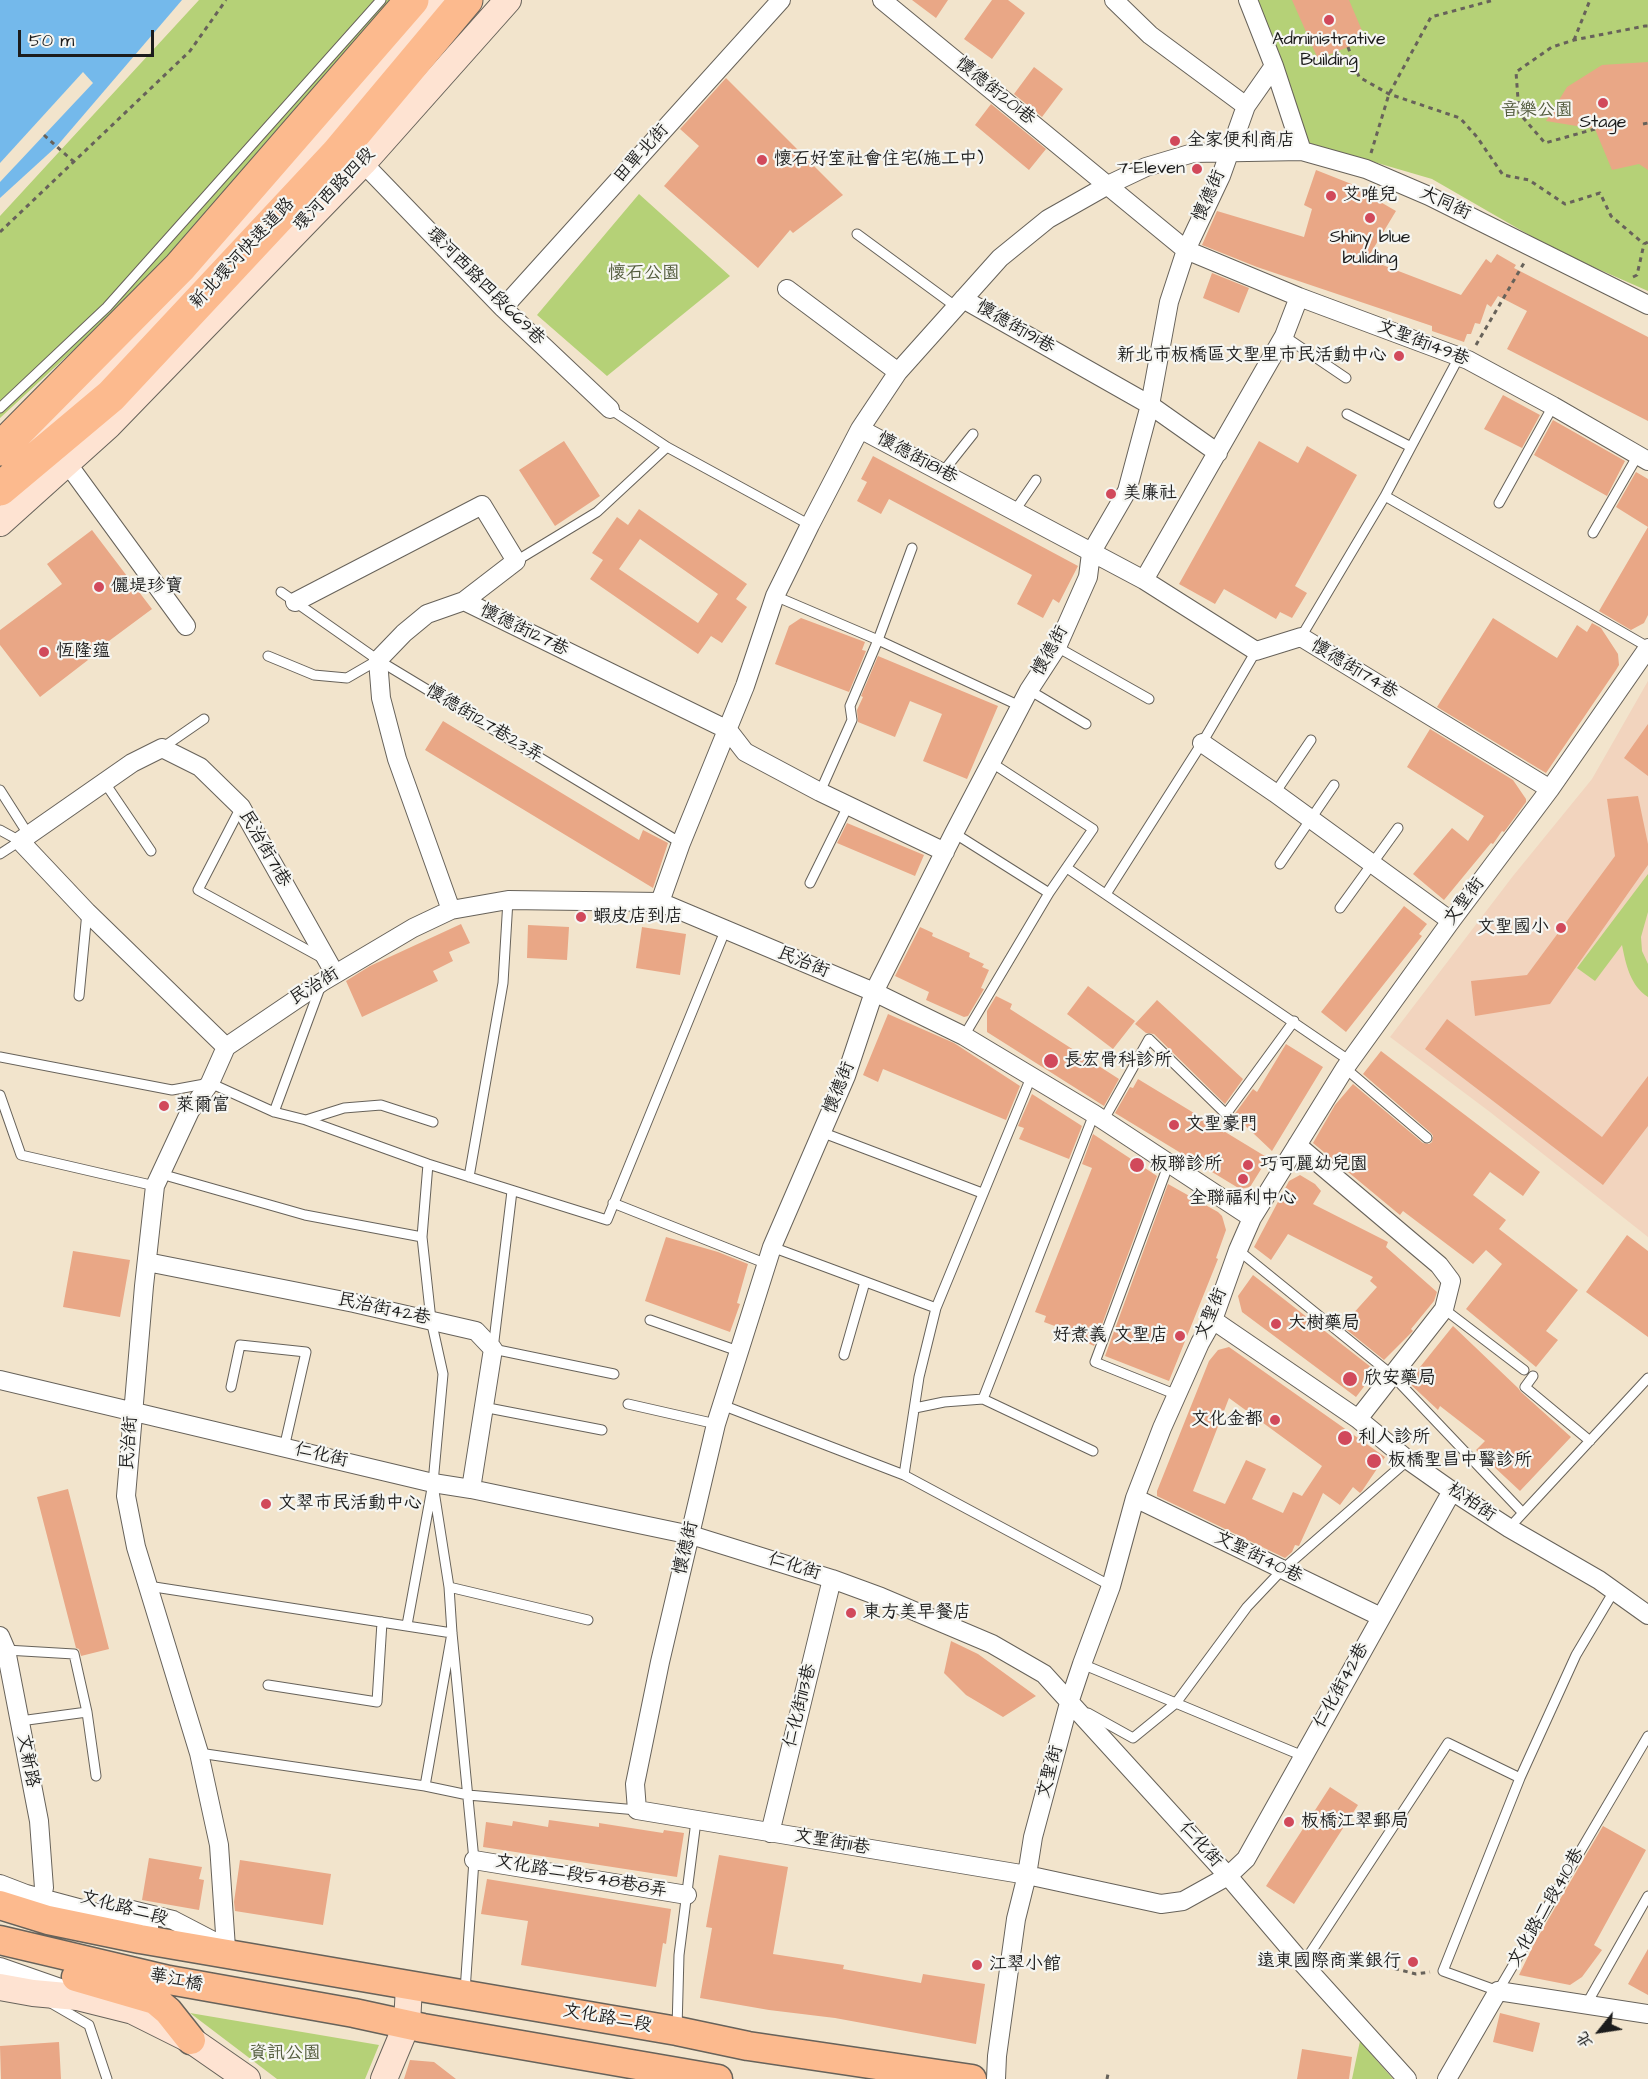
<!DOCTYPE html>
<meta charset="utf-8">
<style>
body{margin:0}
#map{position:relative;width:1648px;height:2079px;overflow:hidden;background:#f2e4cc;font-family:"Architects Daughter","LXGW WenKai TC",sans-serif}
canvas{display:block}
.north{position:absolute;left:1570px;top:2001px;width:60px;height:60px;-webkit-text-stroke:4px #f6f6f2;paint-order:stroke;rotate:240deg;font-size:16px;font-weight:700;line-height:24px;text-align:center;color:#1c1c1c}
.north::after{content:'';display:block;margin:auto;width:21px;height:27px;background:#1c1c1c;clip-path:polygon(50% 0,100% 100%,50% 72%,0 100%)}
.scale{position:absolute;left:18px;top:30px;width:136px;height:27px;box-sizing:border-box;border:3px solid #1c1c1c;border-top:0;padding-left:8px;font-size:18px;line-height:21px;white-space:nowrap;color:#1c1c1c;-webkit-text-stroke:4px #f6f6f2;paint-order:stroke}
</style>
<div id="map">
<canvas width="1648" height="2079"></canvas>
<div class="north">北</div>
<div class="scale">50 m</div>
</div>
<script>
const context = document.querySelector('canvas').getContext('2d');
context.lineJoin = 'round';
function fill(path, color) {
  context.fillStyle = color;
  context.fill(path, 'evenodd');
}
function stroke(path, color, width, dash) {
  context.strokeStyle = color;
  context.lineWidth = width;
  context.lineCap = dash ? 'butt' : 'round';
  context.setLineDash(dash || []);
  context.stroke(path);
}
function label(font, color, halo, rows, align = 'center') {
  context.font = font + ' "Architects Daughter","LXGW WenKai TC",sans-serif';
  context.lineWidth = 4.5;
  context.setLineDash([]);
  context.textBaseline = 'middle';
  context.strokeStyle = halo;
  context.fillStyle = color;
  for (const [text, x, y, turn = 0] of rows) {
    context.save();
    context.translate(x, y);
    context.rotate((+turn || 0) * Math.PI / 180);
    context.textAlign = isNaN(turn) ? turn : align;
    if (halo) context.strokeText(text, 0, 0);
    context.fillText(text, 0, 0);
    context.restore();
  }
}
fill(new Path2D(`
 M1648,681V1237L1490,1112L1390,1037L1513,876L1592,779Z`), '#f2d4be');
fill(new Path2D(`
 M199,0H401L160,270L0,418V216Z
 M1257,0H1648V291L1557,251L1432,179L1309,143L1284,68L1263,21Z
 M639,194L730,276L607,376L537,315Z
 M1648,874V912L1641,937L1642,951L1648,964V997C1630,985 1626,965 1622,945L1595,981L1577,968Z
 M190,2013L379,2045L365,2079H277Z
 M1360,2041L1393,2079H1352Z`), '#b5d177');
fill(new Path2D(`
 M0,0H182L57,146L0,198Z`), '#74b9eb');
fill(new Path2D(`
 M83,72L93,83L0,182V163Z`), '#f2e4cc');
fill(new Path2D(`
 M912,0H948L936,18Z
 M992,0H1008L1025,13L992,59L964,39Z
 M1292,0H1349L1366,40L1318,59Z
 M1648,62V170L1639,164L1612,170L1595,129L1546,121L1567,87L1602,65Z
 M1034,67L1063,89L1042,117L1014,94Z
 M726,78L843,195L793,233L790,230L758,268L664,186L699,146L680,129Z
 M991,104L1046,149L1029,170L975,125Z
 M1316,170L1359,187L1358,189L1396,211L1367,259L1461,295L1486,259L1491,263L1497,254L1516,265L1514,268L1648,337V421L1507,349L1527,311L1498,296L1491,307L1487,304L1480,324L1475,323L1471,334H1467L1464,342L1432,331V326L1257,267L1202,245L1217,211L1304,237L1312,209L1304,205Z
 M1212,273L1249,288L1239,313L1203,298Z
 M1503,395L1540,415L1522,448L1484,429Z
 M1553,420L1625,461L1607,496L1534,455Z
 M564,441L600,496L555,526L519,470Z
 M1259,441L1298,463L1307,446L1357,475L1295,586L1307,593L1292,618L1280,612L1276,619L1224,589L1215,604L1179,584Z
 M873,456L1078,566L1059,603L1053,599L1043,618L1017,604L1032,575L889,499L881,514L857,501L867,482L861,479Z
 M1636,472L1648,479V527L1616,507Z
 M639,509L747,584L736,599L747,607L722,643L711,636L698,654L590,579L603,560L592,553L617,517L628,525ZM640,539L718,594L698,623L619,569Z
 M1648,527V615L1644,623L1631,630L1599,611Z
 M92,530L152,609L86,658L88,660L40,697L0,645V630L62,584L47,564Z
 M801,618L865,642L862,650L866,651L849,692L775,664L789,626Z
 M1493,618L1557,658L1577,625L1587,632L1592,623L1601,628L1618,654L1619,665L1616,670L1546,773L1437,707Z
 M878,656L998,706L967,779L923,761L942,714L910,701L895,737L858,722L857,710L863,697L861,696Z
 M443,721L639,840L643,830L668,843L653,888L425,750Z
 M1648,724V776L1624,758Z
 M1430,729L1513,780L1526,799V802L1504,832L1502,831L1493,844L1491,843L1444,900L1413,874L1452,828L1468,841L1484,816L1407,767Z
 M1638,796L1648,844V865L1550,1004L1475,1016L1471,981L1527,975L1615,856L1607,799Z
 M847,823L924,855L915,876L837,843Z
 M1404,906L1427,924L1419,934L1422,936L1346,1032L1321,1012Z
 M461,924L470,943L449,952L453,961L433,971L438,981L362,1017L346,981L370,966Z
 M528,925L569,927L567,960L527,958Z
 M642,927L686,934L680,975L636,968Z
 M920,927L933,933L932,936L970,953L969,957L984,964L982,967L989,970L981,988L984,989L968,1016L964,1017L926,1000L929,992L895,976Z
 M1088,986L1135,1021L1113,1049L1067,1014Z
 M996,996L1012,1004L1010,1009L1119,1079L1104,1106L987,1032V1011Z
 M1157,1000L1243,1079L1225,1104L1154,1034L1146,1033L1135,1024Z
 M888,1014L954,1043L1020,1086L1006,1120L883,1069L878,1082L863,1075Z
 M1447,1019L1602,1137L1648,1076V1126L1603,1185L1425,1049Z
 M1286,1044L1323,1067L1272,1151L1234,1115L1253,1089L1257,1092Z
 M1381,1051L1540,1172L1523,1196L1490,1172L1473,1195L1506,1220L1499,1229L1578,1290L1546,1331L1558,1340L1536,1367L1466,1309L1502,1264L1486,1250L1473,1264L1403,1211L1400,1215L1313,1143L1335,1105L1353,1084L1423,1143L1429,1144L1432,1142L1433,1136L1431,1133L1363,1074Z
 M1138,1079L1268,1158L1250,1187L1240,1189L1115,1113L1130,1087L1133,1088Z
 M1032,1094L1082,1126L1069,1159L1019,1139L1024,1128L1018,1126Z
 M1093,1134L1157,1176L1094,1346L1067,1333L1068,1331L1044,1322L1046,1316L1035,1312L1092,1168L1082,1164Z
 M1300,1175L1315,1184L1321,1191L1313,1204L1388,1242L1386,1247L1437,1292L1434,1301L1411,1329L1413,1331L1384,1360L1342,1326L1377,1287L1370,1281L1373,1277L1288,1234L1271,1260L1254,1247L1289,1181Z
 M1168,1184L1218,1212L1222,1216L1226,1230L1216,1258L1218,1259L1169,1381L1105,1356Z
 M1627,1235L1648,1251V1337L1586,1292Z
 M666,1237L718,1252L748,1264L737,1303L740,1304L730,1332L645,1301Z
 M73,1251L130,1260L120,1317L63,1307Z
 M1253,1275L1376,1371L1356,1397L1242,1312L1238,1296Z
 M1453,1326L1518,1388L1521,1392L1571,1437L1520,1491L1476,1450L1485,1441L1440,1406L1438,1410L1408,1382Z
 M1229,1347L1385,1457L1362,1491L1360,1493L1353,1487L1340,1505L1323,1493L1299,1546L1295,1545L1292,1552L1285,1558L1157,1496V1491L1209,1361L1218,1350ZM1229,1398L1322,1466L1302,1496L1293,1492L1283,1513L1252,1499L1266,1469L1246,1460L1225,1504L1193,1491Z
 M68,1489L109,1649L81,1656L79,1649L76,1648L37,1497Z
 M951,1641L978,1654L1036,1696L1003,1717L966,1695L944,1673Z
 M1330,1787L1358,1805L1294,1904L1266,1886Z
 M549,1820L599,1827V1823L663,1833L664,1830L684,1833L677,1877L483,1847L486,1822L512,1826L513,1821L548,1827Z
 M1603,1826L1646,1850L1594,1945L1602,1950L1582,1977L1570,1985L1519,1975L1535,1942Z
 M719,1855L788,1867L773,1954L844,1965L843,1969L921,1983L923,1974L985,1984L976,2044L835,2018L769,2010L700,1998L712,1928L706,1927Z
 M149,1858L202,1867L199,1879L204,1880L199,1910L142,1900Z
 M240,1860L331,1874L323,1925L235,1911L234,1902Z
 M487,1879L671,1909L666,1944L663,1943L656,1987L521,1965L528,1921L481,1914Z
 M1648,1949V1995L1628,1984Z
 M1500,2013L1540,2023L1533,2052L1493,2042Z
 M59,2042L61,2079H1L0,2046Z
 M1302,2049L1352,2057L1349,2079H1297Z
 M410,2060L434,2062L456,2079H404Z`), '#e9a786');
const lane = new Path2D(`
 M857,234L955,306
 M1284,336L1346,378
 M0,408L107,307L381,0
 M610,409L667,447L810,525
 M1347,414L1411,447L1459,357
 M942,473L973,434
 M1385,496L1411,447
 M1499,503L1553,406
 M1014,512L1036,480
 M1593,533L1638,455
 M516,561L597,512L667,447
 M281,592L378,660L681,843
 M775,596L878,640L1022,707
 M1301,637L1385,496L1648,647
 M1057,647L1149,699
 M268,656L314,675L347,678L378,660
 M1029,690L1086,724
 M162,748L204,719
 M105,783L151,851
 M0,790L28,834
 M820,792L852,720L850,706L878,640L912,548
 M1275,793L1311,740
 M241,807L198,890L324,959
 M0,830L20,841L0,854
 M954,833L1049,893
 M1280,864L1334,785
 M1067,868L1350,1061
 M810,883L848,806
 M1106,894L1202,743L1256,651
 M1340,908L1398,828
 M79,996L87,912
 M964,1036L1049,893L1093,829L992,763
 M0,1057L172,1090L210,1083L274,1112L306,1120L428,1164L607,1220L725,931
 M1345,1068L1427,1138
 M0,1095L21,1155L155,1186
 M274,1112L321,985
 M306,1120L344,1108L381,1105L433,1122
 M1103,1121L1149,1039L1226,1114L1294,1021
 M821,1132L982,1193
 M1169,1163L1095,1362L1177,1395
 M161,1174L305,1215L422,1237L431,1320L443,1374L433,1483L407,1625
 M469,1177L503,983L508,900
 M512,1191L493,1349L614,1374
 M613,1203L767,1264
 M422,1237L428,1164
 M772,1247L936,1308
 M1238,1250L1392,1375L1522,1512
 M1444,1309L1524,1370
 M650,1320L738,1351
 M844,1355L865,1282
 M1533,1376L1525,1387L1590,1441
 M231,1387L240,1345L306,1352L284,1448
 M628,1404L716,1424
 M722,1405L904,1475L1111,1586
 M483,1407L602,1430
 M915,1408L944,1402L983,1399
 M1093,1451L983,1399L1094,1114
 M904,1475L919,1377L936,1308L1032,1075
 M434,1491L449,1587L452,1633L474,1860L465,1991
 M1509,1528L1648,1378
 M148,1586L452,1633L425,1786
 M449,1587L588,1620
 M1614,1591L1576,1655L1520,1778L1443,1971L1498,1991L1648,1736
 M6,1650L74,1654L87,1712L96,1776
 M1082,1664L1303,1756
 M268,1685L377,1702L382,1622
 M1088,1713L1133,1738L1176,1703L1247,1607L1282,1570L1408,1460
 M20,1721L87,1712
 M199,1753L425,1786L468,1795L637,1810
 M1303,1964L1448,1743L1520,1778
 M51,2003L89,2025L107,2079
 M1586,2005L1648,1896
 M677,2029L679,1955L696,1821`);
const street = new Path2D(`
 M882,0L1186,250L1299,297L1468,360L1553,406L1648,461
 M1114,0L1150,35L1246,106
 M1248,0L1274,66L1302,151
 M1274,66L1246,106L1221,176L1186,250L1169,302L1150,405L1127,491L1091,553L1088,577L1057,647L1029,690L954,833L874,992L846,1076L772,1247L716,1424L660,1662L635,1784L637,1810L1027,1875L1161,1904L1183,1901L1228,1876L1246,1859L1452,1491
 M363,163L503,308L610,409
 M787,289L898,372L860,429L1144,580L1256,651L1301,637L1550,789
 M963,299L1150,405L1218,453
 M503,308L781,0
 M898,372L1000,258L1048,219L1108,185L1146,167L1193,153L1302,151L1366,169L1429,196L1648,305
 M67,463L186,626
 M1144,580L1284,336L1299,297
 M295,602L482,505L516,561L464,601L728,730L745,752L820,792L945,852
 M1202,743L1275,793L1451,921
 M660,902L681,843L745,686L775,596L810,525L860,429
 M451,910L397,759L381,698L378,660L404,633L427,614L464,601
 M226,1047L87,912L20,841L132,763L162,748L200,767L241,807L335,974
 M1297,1145L1439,1265L1451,1281L1444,1309L1358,1419
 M147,1262L354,1303L476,1331L493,1349L471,1489
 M1213,1320L1358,1419L1408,1460L1452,1491L1509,1528L1599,1580L1648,1615
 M0,1380L433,1483L471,1489L691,1535L832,1579L881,1597L992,1644L1044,1674L1228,1876L1303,1964L1407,2079
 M1135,1498L1381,1617
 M0,1636L6,1650L39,1821L44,1888
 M770,1833L832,1579
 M474,1860L687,1895
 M0,1884L26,1894L149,1927
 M132,1910L173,1920L223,1946
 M211,1943L226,1948L219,1845L199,1753L136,1547L126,1496L144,1286L155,1186L190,1111L210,1083L226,1047L322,982L413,928L451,910L508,900L660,902L874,992L964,1036L1094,1114L1252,1218
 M0,1967L63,1989
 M996,2079L997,2056L1016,1919L1027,1875L1033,1837L1069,1703L1082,1664L1111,1586L1135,1498L1162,1428L1200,1343L1213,1320L1238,1250L1252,1218L1345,1068L1451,921L1550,789L1648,648
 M1447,2079L1498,1991L1648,2014`);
const secondary = new Path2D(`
 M30,438L94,383L204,266L434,0
 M0,523L109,425L363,163L508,0
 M0,1987L33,1993L77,1997L133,2011L191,2040L247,2079
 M384,2079L407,2024L409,1986`);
const primary = new Path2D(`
 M0,1905L48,1920L140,1939L677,2031L748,2046L972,2079
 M0,1940L169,1980L354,2013L423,2028L718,2079
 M76,1977L155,2000L168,2011L191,2040`);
const highway = new Path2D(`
 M0,449L180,267L412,0
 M0,489L111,396L337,154L466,0`);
stroke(lane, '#67625a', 11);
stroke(street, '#67625a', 20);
stroke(secondary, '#67625a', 28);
stroke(primary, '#67625a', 31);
stroke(highway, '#67625a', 35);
stroke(new Path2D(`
 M1574,40L1590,0
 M1348,47L1359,77L1389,94L1460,118L1477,137L1503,175L1529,180L1565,204L1600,193L1611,216L1644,244
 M1643,124L1648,123
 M1595,129L1545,143L1519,113L1516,72L1552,47L1574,40L1645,26H1648
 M44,135L74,162
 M1371,153L1389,94L1431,17L1494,0
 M0,232L190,51L226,0
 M1633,277L1637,275L1644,244L1648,242
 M1476,345L1524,263
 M1324,1961L1354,1958L1416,1974L1430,1972
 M1107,2079L1108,2074`), '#67625a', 3, [4.5, 4.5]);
stroke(lane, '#fff', 9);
stroke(street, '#fff', 18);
stroke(secondary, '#fee3d2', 26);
stroke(primary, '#fcba8e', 28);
stroke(highway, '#fcba8e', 33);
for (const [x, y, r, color] of [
 [1329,20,6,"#d1495b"],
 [1603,103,6,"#d1495b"],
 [1175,141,6,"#d1495b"],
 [762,160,6,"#d1495b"],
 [1197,169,6,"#d1495b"],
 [1331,196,6,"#d1495b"],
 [1370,218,6,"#d1495b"],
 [1399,356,6,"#d1495b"],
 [1111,494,6,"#d1495b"],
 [99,587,6,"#d1495b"],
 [44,652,6,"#d1495b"],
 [581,917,6,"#d1495b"],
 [1561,928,6,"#d1495b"],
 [1051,1061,8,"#d1495b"],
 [164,1106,6,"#d1495b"],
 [1174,1125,6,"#d1495b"],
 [1137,1165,8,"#d1495b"],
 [1248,1165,6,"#d1495b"],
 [1243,1179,6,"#d1495b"],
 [1276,1324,6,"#d1495b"],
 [1180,1336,6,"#d1495b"],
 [1350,1379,8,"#d1495b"],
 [1275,1420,6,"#d1495b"],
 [1345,1438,8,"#d1495b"],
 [1374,1461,8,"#d1495b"],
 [266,1504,6,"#d1495b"],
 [851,1613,6,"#d1495b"],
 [1289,1822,6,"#d1495b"],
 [1413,1962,6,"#d1495b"],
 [977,1965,6,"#d1495b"]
]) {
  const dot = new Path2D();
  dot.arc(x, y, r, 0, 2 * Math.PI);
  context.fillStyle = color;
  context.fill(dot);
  stroke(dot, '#f6f6f2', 2);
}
label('18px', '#1c1c1c', '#f6f6f2', [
 ["Administrative",1329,40,"center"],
 ["Building",1329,61,"center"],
 ["Stage",1603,123,"center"],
 ["全家便利商店",1187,141],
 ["懷石好室社會住宅(施工中)",774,160],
 ["7-Eleven",1185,169,"right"],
 ["艾唯兒",1343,196],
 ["Shiny blue",1370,238,"center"],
 ["buliding",1370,259,"center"],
 ["新北市板橋區文聖里市民活動中心",1387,356,"right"],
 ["美廉社",1123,494],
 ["儷堤珍寶",111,587],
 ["恆隆蕴",56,652],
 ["蝦皮店到店",593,917],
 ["文聖國小",1549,928,"right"],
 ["長宏骨科診所",1064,1061],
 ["萊爾富",176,1106],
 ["文聖豪門",1186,1125],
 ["板聯診所",1150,1165],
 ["巧可麗幼兒園",1260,1165],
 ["全聯福利中心",1243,1199,"center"],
 ["大樹藥局",1288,1324],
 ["好煮義 文聖店",1168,1336,"right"],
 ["欣安藥局",1364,1379],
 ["文化金都",1263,1420,"right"],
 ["利人診所",1358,1438],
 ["板橋聖昌中醫診所",1388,1461],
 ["文翠市民活動中心",278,1504],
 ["東方美早餐店",863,1613],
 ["板橋江翠郵局",1301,1822],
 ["遠東國際商業銀行",1401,1962,"right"],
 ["江翠小館",989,1965]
], 'left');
label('18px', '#1c1c1c', '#f6f6f2', [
 ["懷德街201巷",995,92,39],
 ["田單北街",642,154,-48],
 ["環河西路四段",335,190,-46],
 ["懷德街",1210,196,-66],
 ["大同街",1445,204,25],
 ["新北環河快速道路",243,254,-47],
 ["環河西路四段669巷",485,287,45],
 ["懷德街191巷",1015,328,30],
 ["文聖街149巷",1423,344,21],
 ["懷德街181巷",917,459,28],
 ["懷德街127巷",524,631,26],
 ["懷德街",1051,651,-61],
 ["懷德街174巷",1354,670,31],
 ["懷德街127巷23弄",484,724,31],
 ["民治街71巷",264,849,60],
 ["文聖街",1465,902,-53],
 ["民治街",803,963,22],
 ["民治街",315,987,-32],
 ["懷德街",840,1088,-68],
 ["民治街42巷",384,1310,12],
 ["文聖街",1212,1314,-67],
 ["民治街",130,1443,-86],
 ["仁化街",321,1456,13],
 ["松柏街",1471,1503,34],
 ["懷德街",687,1548,-77],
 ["文聖街40巷",1258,1558,26],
 ["仁化街",794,1567,17],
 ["仁化街42巷",1342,1686,-61],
 ["仁化街113巷",801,1706,-76],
 ["文新路",27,1761,79],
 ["文聖街",1051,1772,-75],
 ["文聖街11巷",832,1843,10],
 ["仁化街",1200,1845,48],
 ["文化路二段548巷8弄",581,1877,10],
 ["文化路二段410巷",1547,1908,-60],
 ["文化路二段",124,1909,15],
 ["華江橋",176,1981,11],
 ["文化路二段",607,2019,10]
]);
label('18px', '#525b3c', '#f6f6f2', [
 ["音樂公園",1537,111],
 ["懷石公園",644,274],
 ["資訊公園",285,2054]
]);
</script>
